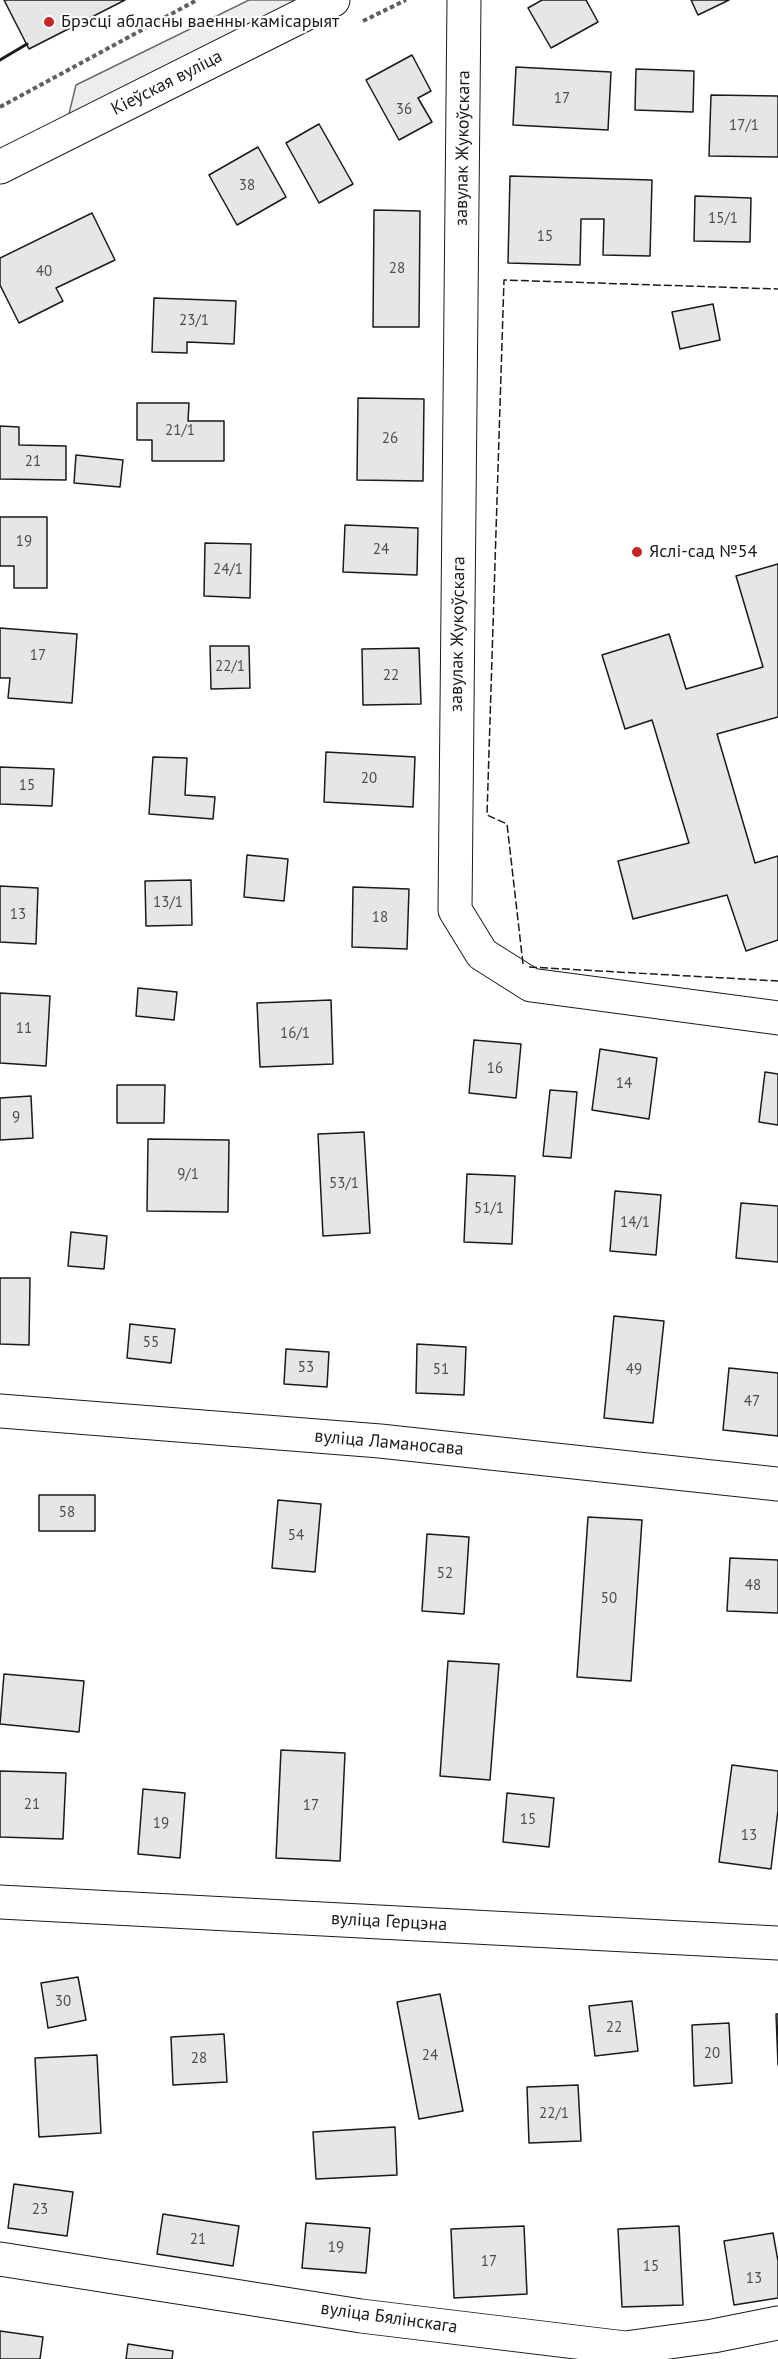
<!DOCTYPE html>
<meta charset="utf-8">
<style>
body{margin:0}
canvas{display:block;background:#fff}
</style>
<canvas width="778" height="2359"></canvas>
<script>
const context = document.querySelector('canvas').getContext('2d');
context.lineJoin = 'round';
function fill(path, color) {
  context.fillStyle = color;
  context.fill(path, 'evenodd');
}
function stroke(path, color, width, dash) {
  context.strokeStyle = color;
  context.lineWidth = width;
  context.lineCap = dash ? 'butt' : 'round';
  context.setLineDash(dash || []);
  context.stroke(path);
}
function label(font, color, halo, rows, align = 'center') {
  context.font = font + ' "PT Sans",sans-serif';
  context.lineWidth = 4.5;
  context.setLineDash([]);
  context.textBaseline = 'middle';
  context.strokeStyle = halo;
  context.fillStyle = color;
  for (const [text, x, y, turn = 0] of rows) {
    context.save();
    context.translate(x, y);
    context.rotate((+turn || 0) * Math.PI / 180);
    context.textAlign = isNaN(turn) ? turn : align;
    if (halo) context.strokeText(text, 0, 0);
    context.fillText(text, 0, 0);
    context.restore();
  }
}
const parking = new Path2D(`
 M249,0H336L63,138L76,85Z`);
fill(parking, '#ededed');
stroke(parking, '#6a6a6a', 1.5);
const building = new Path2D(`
 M4,0H125L29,49Z
 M542,0H586L598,22L551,48L528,8Z
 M691,0H729L698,15Z
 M412,55L431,91L418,98L432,122L399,140L366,80Z
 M516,67L611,72L608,130L513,125Z
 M636,69L694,71L693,112L635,110Z
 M711,95L778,96V157L709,156Z
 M319,124L353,184L319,203L286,143Z
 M258,147L286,197L237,225L209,175Z
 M510,176L652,180L650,256L603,255L604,219H581L580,265L508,263Z
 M695,196L751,198L750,242L694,241Z
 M374,210L420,211L419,327H373Z
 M92,213L115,260L56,288L63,301L19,323L0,285V258Z
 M154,298L236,301L234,344L187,342V353L152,352Z
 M713,304L720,340L680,349L672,312Z
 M358,398L424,399L423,481L357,480Z
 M137,403H189L188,421H224V461H152V440H137Z
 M0,426L19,427V445L66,446V480L0,479Z
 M76,455L123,460L120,487L74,483Z
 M0,517H47V588H14V566H0Z
 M345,525L418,528L417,575L343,572Z
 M205,543L251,544L250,598L204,596Z
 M778,564V717L717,734L755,863L778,856V940L746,951L727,895L633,919L618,861L689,843L652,720L625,729L602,655L669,634L686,689L763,667L736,576Z
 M0,628L77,634L72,703L8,698L10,678H0Z
 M210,646H249L250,688L211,689Z
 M419,648L421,704L363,705L362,649Z
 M326,752L415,757L413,807L324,802Z
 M153,757L187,758L185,795L215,797L213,819L149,814Z
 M0,767L54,769L52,806L0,804Z
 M247,855L288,859L284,901L244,897Z
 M191,880L192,925L146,926L145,881Z
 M0,886L38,888L36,944L0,942Z
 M353,887L409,889L407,949L352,947Z
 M138,988L177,992L174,1020L136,1016Z
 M0,993L50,996L46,1066L0,1063Z
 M331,1000L333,1064L260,1067L257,1003Z
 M474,1040L521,1044L516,1098L469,1093Z
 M600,1049L657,1058L649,1119L592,1110Z
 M765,1072L778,1074V1125L759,1122Z
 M117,1085H165L164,1123H117Z
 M550,1090L577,1092L571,1158L543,1156Z
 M31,1096L33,1138L0,1140V1098Z
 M364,1132L370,1233L323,1236L318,1134Z
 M148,1139L229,1140L228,1212L147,1211Z
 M467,1174L515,1176L512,1244L464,1242Z
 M615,1191L661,1195L656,1255L610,1251Z
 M741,1203L778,1206V1262L736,1258Z
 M71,1232L107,1236L104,1269L68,1266Z
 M0,1278H30L29,1345L0,1344Z
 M614,1316L664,1321L653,1423L604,1418Z
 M130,1324L175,1329L171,1363L127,1358Z
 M417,1344L466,1347L464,1395L416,1393Z
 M286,1349L329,1352L327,1387L284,1384Z
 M729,1368L778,1373V1436L723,1430Z
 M39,1495H95V1531H39Z
 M278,1500L321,1504L315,1572L272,1568Z
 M588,1517L642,1520L631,1681L577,1677Z
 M427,1534L469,1537L464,1614L422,1611Z
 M730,1558L778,1560V1613L727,1611Z
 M448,1661L499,1664L490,1780L440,1776Z
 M4,1674L84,1681L79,1732L0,1724Z
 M281,1750L345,1753L340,1861L276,1858Z
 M732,1765L778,1771V1810L771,1869L719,1862Z
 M0,1771L66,1773L63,1839L0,1837Z
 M143,1789L185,1793L180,1858L138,1854Z
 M507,1793L554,1798L549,1847L503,1842Z
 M78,1977L86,2020L48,2028L41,1983Z
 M440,1994L463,2111L419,2119L397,2002Z
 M632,2001L638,2051L595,2056L589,2006Z
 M776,2014H778V2065Z
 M729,2023L732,2083L694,2086L692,2025Z
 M224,2034L227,2082L173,2085L171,2037Z
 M97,2055L101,2133L39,2137L35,2058Z
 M578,2085L581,2141L529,2143L527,2087Z
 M395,2127L397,2175L316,2179L313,2132Z
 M14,2184L73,2192L67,2236L8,2228Z
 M163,2214L239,2226L233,2266L157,2254Z
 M306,2223L370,2228L366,2273L302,2268Z
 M524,2226L527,2294L454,2298L451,2229Z
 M679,2226L683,2305L622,2307L618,2229Z
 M773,2233L778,2261V2298L734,2305L724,2241Z
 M0,2331L43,2337L40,2359H0Z
 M128,2344L173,2351L172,2359H126Z`);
fill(building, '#e6e6e6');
stroke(building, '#1a1a1a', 1.5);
const street = new Path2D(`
 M464,0L455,910L482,954L531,985L778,1018
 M0,167L333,0
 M0,1411L380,1441L778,1484
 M0,1902L778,1943
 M0,2259L361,2316L625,2348L713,2336L778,2323`);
stroke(street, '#1a1a1a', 35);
stroke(new Path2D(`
 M363,21L406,0
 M0,107L197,0`), '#5f5f5f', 4, [4.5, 3]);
stroke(street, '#fff', 33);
stroke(new Path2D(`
 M523,964L507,824L487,815L504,280L778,289
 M529,967L778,981`), '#1a1a1a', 1.5, [8, 3]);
stroke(new Path2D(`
 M0,60L27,44`), '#1a1a1a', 3);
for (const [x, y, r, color] of [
 [49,22,6,"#c62828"],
 [637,552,6,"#c62828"]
]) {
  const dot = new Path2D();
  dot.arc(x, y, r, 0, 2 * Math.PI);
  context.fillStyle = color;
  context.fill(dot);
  stroke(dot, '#fff', 2);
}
label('15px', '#4d4d4d', null, [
 ["17",562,99],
 ["36",404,110],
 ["17/1",744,126],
 ["38",247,186],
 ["15/1",723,219],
 ["15",545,237],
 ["28",397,269],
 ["40",44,272],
 ["23/1",194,321],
 ["21/1",180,431],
 ["26",390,439],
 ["21",33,462],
 ["19",24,542],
 ["24",381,550],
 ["24/1",228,570],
 ["17",38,656],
 ["22/1",230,667],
 ["22",391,676],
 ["20",369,779],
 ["15",27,786],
 ["13/1",168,903],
 ["13",18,915],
 ["18",380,918],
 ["11",24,1029],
 ["16/1",295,1034],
 ["16",495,1069],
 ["14",624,1084],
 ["9",16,1118],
 ["9/1",188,1175],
 ["53/1",344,1184],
 ["51/1",489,1209],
 ["14/1",635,1223],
 ["55",151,1343],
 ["53",306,1368],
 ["51",441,1370],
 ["49",634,1370],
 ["47",752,1402],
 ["58",67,1513],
 ["54",296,1536],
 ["52",445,1574],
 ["48",753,1586],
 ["50",609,1599],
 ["21",32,1805],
 ["17",311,1806],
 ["15",528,1820],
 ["19",161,1824],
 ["13",749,1836],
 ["30",63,2002],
 ["22",614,2028],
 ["20",712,2054],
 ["24",430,2056],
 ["28",199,2059],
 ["22/1",554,2114],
 ["23",40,2210],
 ["21",198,2240],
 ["19",336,2248],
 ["17",489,2262],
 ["15",651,2267],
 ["13",754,2279]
]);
label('18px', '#1a1a1a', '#fff', [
 ["Брэсці абласны ваенны камісарыят",61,22],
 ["Яслі-сад №54",649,552]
], 'left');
label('18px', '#1a1a1a', '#fff', [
 ["Кіеўская вуліца",167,83,-27],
 ["завулак Жукоўскага",463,148,-89],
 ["завулак Жукоўскага",458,634,-89],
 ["вуліца Ламаносава",389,1443,5],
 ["вуліца Герцэна",389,1922,3],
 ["вуліца Бялінскага",389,2318,8]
]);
</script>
